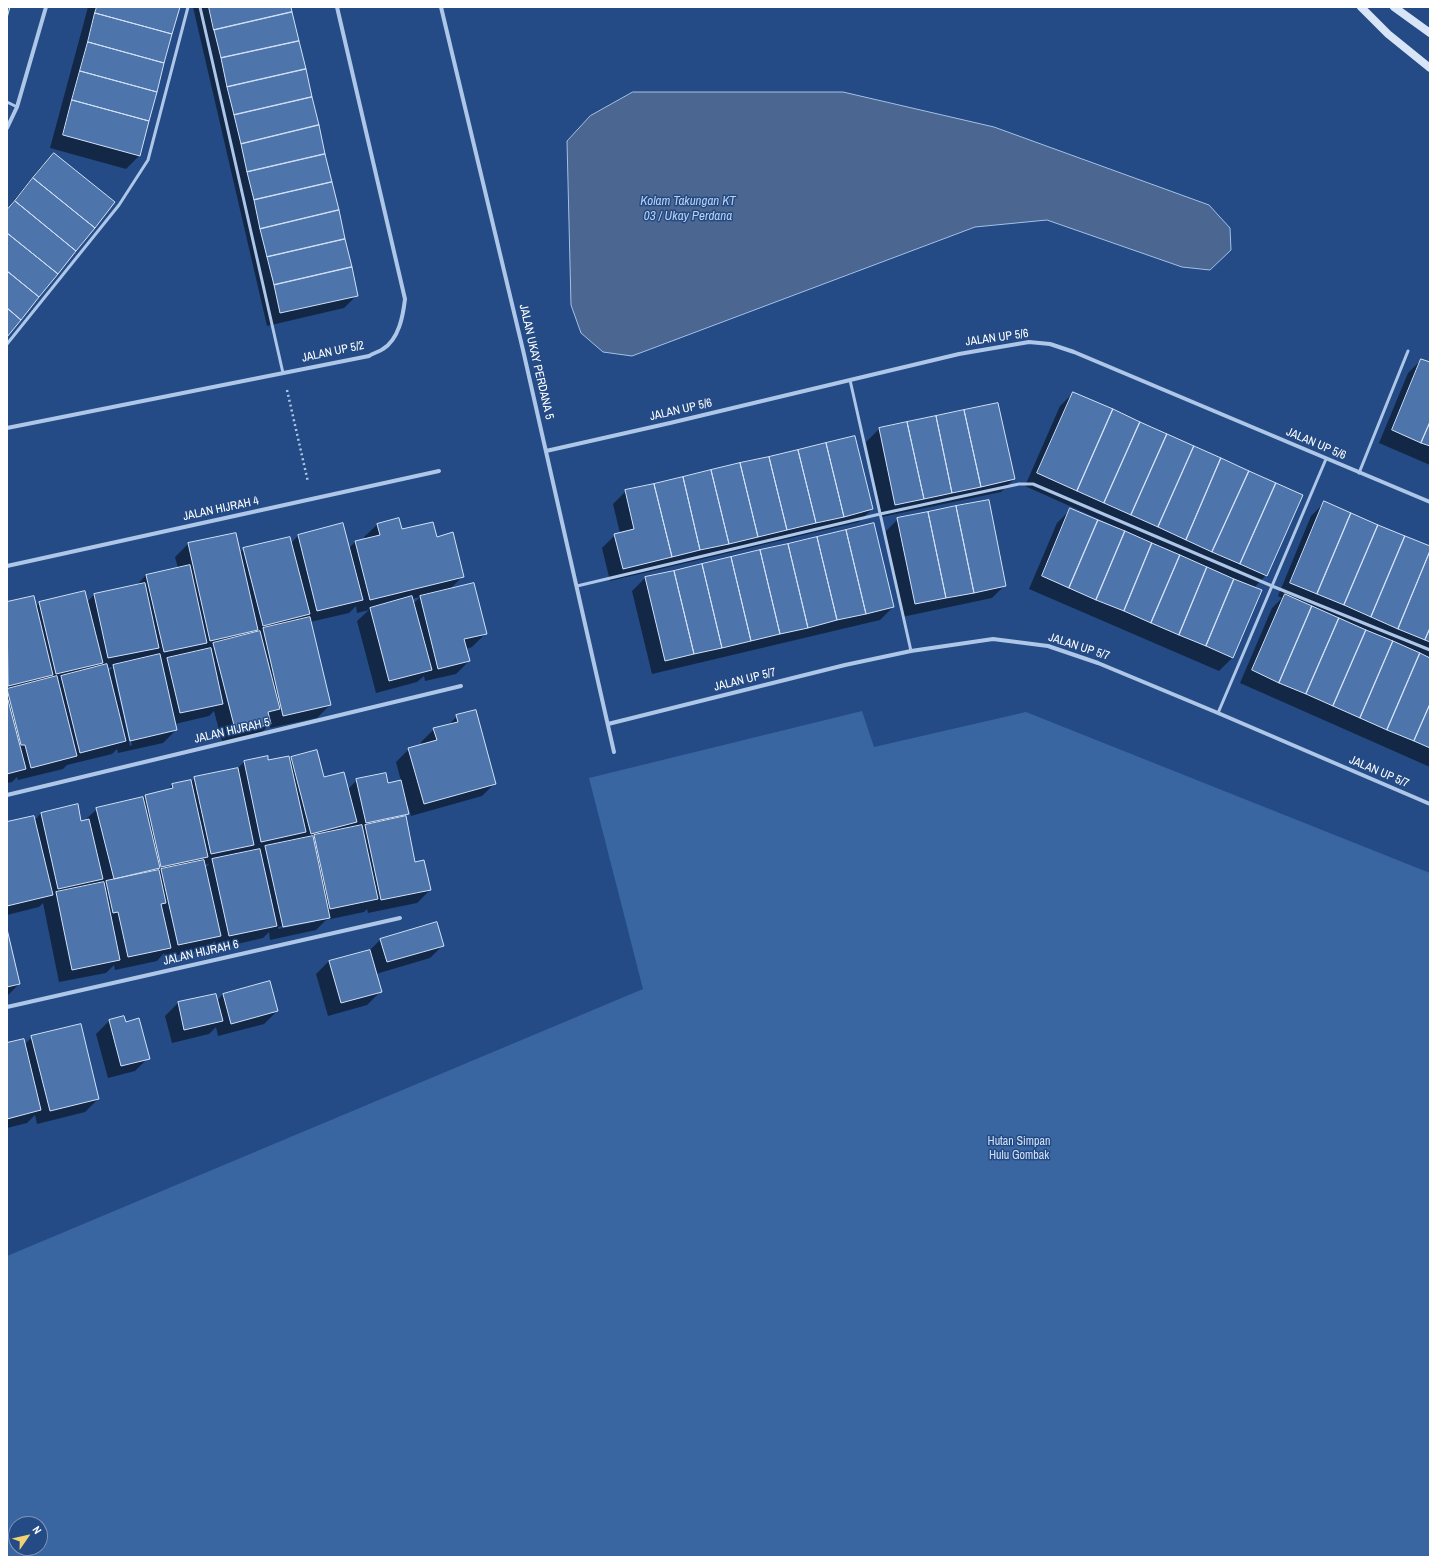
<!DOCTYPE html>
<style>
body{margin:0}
#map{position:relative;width:1437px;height:1564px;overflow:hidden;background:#244b85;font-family:"Archivo Narrow",sans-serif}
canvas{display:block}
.frame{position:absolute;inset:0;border:8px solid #fff;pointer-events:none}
.north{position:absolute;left:8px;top:1516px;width:40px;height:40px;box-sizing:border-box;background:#244b85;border:1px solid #7c93b6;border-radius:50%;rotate:56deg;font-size:11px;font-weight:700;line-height:16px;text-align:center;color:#fff}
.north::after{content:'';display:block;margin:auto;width:14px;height:18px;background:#f2d172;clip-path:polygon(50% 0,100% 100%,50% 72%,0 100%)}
</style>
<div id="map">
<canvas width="1437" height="1564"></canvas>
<div class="frame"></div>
<div class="north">N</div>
</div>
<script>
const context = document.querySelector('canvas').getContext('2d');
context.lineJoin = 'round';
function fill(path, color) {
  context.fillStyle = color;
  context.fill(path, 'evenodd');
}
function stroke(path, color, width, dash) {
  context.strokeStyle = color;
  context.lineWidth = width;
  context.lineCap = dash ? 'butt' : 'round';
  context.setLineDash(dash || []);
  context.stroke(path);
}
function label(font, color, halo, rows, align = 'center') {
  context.font = font + ' "Archivo Narrow",sans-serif';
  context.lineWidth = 3;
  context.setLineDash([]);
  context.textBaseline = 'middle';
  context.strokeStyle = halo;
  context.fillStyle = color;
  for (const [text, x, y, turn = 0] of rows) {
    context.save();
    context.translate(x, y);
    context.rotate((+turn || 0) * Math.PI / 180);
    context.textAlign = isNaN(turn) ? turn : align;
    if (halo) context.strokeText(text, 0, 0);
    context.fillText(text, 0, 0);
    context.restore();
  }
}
fill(new Path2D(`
 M862,711L874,747L1026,712L1430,873V1557H7V1256L643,989L589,778ZM16,1524H40V1548H16Z`), '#3965a1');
const water = new Path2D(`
 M633,92H843L994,127L1209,205L1230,228L1231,250L1210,270L1182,267L1047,220L975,227L632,356L603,352L581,333L571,305L567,141L590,116Z`);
fill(water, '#4b6690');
stroke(water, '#a2c1e9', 1);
fill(new Path2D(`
 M88,7H179L139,156L126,169L50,148Z
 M193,7H290L357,295L344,308L267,326Z
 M54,154L7,335V209L41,167Z
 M1421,360L1430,364V465L1379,443L1408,373Z
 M1073,393L1266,575L1254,588L1232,658L1219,671L1029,589L1057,523L1070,510L1111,527L1112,525L1025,486L1060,406Z
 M998,404L1014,479L1001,492L882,517L866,442L879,429Z
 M626,491L872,509L859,522L610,581L602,548L615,535L620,533L613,504Z
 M1324,503L1430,547V767L1240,683L1272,608L1282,598L1278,596L1311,516Z
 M898,519L1005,585L992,598L902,617L885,532Z
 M378,524L436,538L463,576L449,590L485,634L472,647L466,649L469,661L456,674L425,681L424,676L417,682L376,693L357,621L369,610L357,613L356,606L349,613L310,622L330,705L317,718L270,728V724L257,737L223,745L214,711L209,716L175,724L176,730L163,743L118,753L117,749L112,754L67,765L63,769L18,780L17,777L12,782L7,783V603L33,597L36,607L39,603L84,592L87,602L94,595L136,586L146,575L178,568L175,557L188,544L239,553L244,549L291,543L298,536L342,525L348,549L355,542L365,540L364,537ZM420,597L413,604L412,599ZM113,667L108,672L107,668ZM114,674H116L132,745L130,746Z
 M873,524L893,607L880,620L652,674L632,591L645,578Z
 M457,716L495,783L482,796L411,816L408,806L407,807L408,813L405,816L415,864L430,890L417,903L368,913L367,909L364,912L326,920L316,930L270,940L269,932L263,938L216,949L215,941L206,949L165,958L164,953L157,961L115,970L114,965L106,973L59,982L43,903L39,907L7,915V823L35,820L41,813L81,822L84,821L97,809L142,799L145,796L167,791L172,785L191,782L195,778L237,769L244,762L289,760L292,758L324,778L347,790L357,780L388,784L401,781L396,762L409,749L422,745L421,742L434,729L448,726ZM209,864L205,868L204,865ZM315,920V922L278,929V927Z
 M7,933L19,984L7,996Z
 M380,940L443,945L430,958L376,974L380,992L367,1005L328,1016L316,974L329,961L369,951Z
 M223,994L277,1011L264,1024L218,1036L216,1027L209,1034L172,1043L165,1016L178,1003L215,995L217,1001Z
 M124,1017L125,1023L148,1058L135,1071L108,1078L96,1034L109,1021Z
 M32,1037L98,1099L85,1112L37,1124L35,1115L27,1123L7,1128V1044L24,1045Z`), '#0007');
const building = new Path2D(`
 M7,7H10L7,18Z
 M97,7H180L172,34L95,13Z
 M209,7H291L292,12L214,30Z
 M292,12L299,41L221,58L214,30Z
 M95,13L172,34L164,63L88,42Z
 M299,41L306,69L227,87L221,58Z
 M88,42L164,63L157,92L80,71Z
 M306,69L312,97L234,115L227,87Z
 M80,71L157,92L149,121L72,100Z
 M312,97L319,125L241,144L234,115Z
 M72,100L149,121L140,156L63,135Z
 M319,125L325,154L247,172L241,144Z
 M54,153L115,202L95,228L33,178Z
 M325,154L332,182L254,200L247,172Z
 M33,178L95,228L76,251L15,201Z
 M332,182L339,210L260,229L254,200Z
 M15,201L76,251L58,274L7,233V210Z
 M339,210L345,239L267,257L260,229Z
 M7,233L58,274L39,297L7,271Z
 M345,239L352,267L274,285L267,257Z
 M352,267L358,296L280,313L274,285Z
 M7,271L39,297L21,320L7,308Z
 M7,308L21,320L7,337Z
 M1421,359L1430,362V422L1421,443L1392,430Z
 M1073,392L1113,409L1077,491L1037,473Z
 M998,403L1015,479L981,487L964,410Z
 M1113,409L1140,422L1104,503L1077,491Z
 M964,410L981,487L952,493L936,416Z
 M936,416L952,493L924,499L907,422Z
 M907,422L924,499L895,505L879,428Z
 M1140,422L1167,434L1131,515L1104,503Z
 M1430,422V446L1421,443Z
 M1167,434L1194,446L1158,527L1131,515Z
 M855,436L873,509L844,517L826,443Z
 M826,443L844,517L816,523L798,450Z
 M1194,446L1221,458L1186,540L1158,527Z
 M798,450L816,523L787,530L769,457Z
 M769,457L787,530L758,537L740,463Z
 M1221,458L1249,471L1212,552L1186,540Z
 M740,463L758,537L729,544L711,470Z
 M711,470L729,544L700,550L683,477Z
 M1249,471L1276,483L1240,564L1212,552Z
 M683,477L700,550L672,557L654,484Z
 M1276,483L1303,495L1267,576L1240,564Z
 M654,484L672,557L623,569L614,534L634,529L625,490Z
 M989,500L1006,586L974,593L956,506Z
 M1324,501L1351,513L1317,594L1290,583Z
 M956,506L974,593L946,598L928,512Z
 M1070,508L1098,520L1069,588L1042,576Z
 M928,512L946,598L915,604L897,518Z
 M1351,513L1378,525L1344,605L1317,594Z
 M399,518L402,529L433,522L437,537L453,532L464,577L370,600L355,541L380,535L377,524Z
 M1098,520L1125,531L1096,600L1069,588Z
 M343,523L363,600L317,611L298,535Z
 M874,523L894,607L866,614L846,530Z
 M1378,525L1405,536L1371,617L1344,605Z
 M846,530L866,614L837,620L817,537Z
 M1125,531L1152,543L1124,611L1096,600Z
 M236,533L258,630L210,641L188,543Z
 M1405,536L1430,546V551L1398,629L1371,617Z
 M290,537L310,614L263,626L243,548Z
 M817,537L837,620L808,628L788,544Z
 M1152,543L1180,555L1151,623L1124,611Z
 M788,544L808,628L780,634L760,550Z
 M760,550L780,634L751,641L731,557Z
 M1430,551V628L1425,640L1398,629Z
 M1180,555L1207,567L1179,635L1151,623Z
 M731,557L751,641L722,648L702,564Z
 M702,564L722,648L694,654L674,571Z
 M190,565L207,643L164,652L146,575Z
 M1207,567L1234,579L1206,646L1179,635Z
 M674,571L694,654L665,661L645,577Z
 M1234,579L1262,590L1233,658L1206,646Z
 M145,583L159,648L108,658L94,594Z
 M474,583L487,634L464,639L470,661L438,669L420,596Z
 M85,591L103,663L56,674L39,602Z
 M1285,594L1312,606L1279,683L1252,670Z
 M34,596L53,675L8,686L7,602Z
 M412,596L432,670L389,681L370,608Z
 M1312,606L1339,618L1306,694L1279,683Z
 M310,617L331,705L283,716L263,628Z
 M1339,618L1366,630L1333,706L1306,694Z
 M1430,628V642L1425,640Z
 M1366,630L1393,641L1360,718L1333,706Z
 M260,631L280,709L268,712L271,724L236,733L213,643Z
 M1393,641L1420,653L1387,730L1360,718Z
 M211,648L223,704L180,713L167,658Z
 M1420,653L1430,658V704L1414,741L1387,730Z
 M160,654L177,730L130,741L113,665Z
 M107,664L126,741L80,753L61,676Z
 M57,676L77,756L31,768L25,745H21L7,689Z
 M7,696L26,769L7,774Z
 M1430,704V748L1414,741Z
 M476,710L496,784L424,804L408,748L437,740L433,728L458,722L456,715Z
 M317,750L324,777L344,772L357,822L311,834L291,757Z
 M268,756V760L289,756L306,832L261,842L244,761Z
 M238,768L254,845L211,854L194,777Z
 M386,773L388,783L401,780L409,814L366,823L356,779Z
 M191,780L208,857L161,867L145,795L173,788L172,784Z
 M143,797L160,868L114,879L96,808Z
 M78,804L81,821L89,819L103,879L58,889L41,813Z
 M34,816L53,895L7,906V822Z
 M406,816L415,862L424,860L431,890L381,900L365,825Z
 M362,825L378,899L330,909L314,835Z
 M313,836L330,918L283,927L265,846Z
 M260,849L277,926L229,936L212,859Z
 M204,860L221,936L178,945L161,869Z
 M159,870L166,903L161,904L171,948L128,957L118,912L113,913L106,881Z
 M104,882L120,960L72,970L56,892Z
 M437,922L444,946L387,962L380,939Z
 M7,929L20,984L7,987Z
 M370,950L382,992L341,1003L329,961Z
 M270,981L278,1011L231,1024L223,994Z
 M216,994L223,1021L184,1030L178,1002Z
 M124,1016L126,1022L139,1018L150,1059L121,1066L109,1020Z
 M81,1024L99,1099L50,1111L31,1036Z
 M24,1039L41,1110L7,1119V1043Z`);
fill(building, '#4d75ac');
stroke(building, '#d2e1f6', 1);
stroke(new Path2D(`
 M287,390L308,482`), '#aec6e8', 2.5, [2, 3]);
stroke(new Path2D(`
 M200,7L283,373
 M7,102L17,107
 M7,344L119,205L148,160L188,7
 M850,380L911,651
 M1359,473L1408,351
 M577,586L880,514L1019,484H1033L1272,586L1430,650
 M1218,713L1326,459`), '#aec6e8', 3);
stroke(new Path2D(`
 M441,7L523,350L614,752
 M7,128L17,107L46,7
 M7,428L369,356C373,353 379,352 383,349C399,339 403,316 405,299L337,7
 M546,451L670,423L959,354L1029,342L1050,344L1074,352L1430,502
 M7,566L439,471
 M608,724L845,665L911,651L993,639L1048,646L1098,663L1218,713L1430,804
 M7,795L461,686
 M7,1007L400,918`), '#aec6e8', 4);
stroke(new Path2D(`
 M1361,7L1388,34L1430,68
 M1394,7L1430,33`), '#d8e5f7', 8);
label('12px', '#fff', '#244b85', [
 ["JALAN UP 5/6",997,338,-8],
 ["JALAN UP 5/2",333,352,-12],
 ["JALAN UKAY PERDANA 5",536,362,77],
 ["JALAN UP 5/6",681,410,-13],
 ["JALAN UP 5/6",1316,444,23],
 ["JALAN HIJRAH 4",221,509,-12],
 ["JALAN UP 5/7",1079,647,18],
 ["JALAN UP 5/7",745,680,-14],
 ["JALAN HIJRAH 5",232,731,-13],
 ["JALAN UP 5/7",1379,772,23],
 ["JALAN HIJRAH 6",201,953,-13]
]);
label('12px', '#d2e1f6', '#244b85', [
 ["Hutan Simpan",1019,1142],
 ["Hulu Gombak",1019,1156]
]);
label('italic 13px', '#bad1f0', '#244b85', [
 ["Kolam Takungan KT",688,202],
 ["03 / Ukay Perdana",688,217]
]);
</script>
